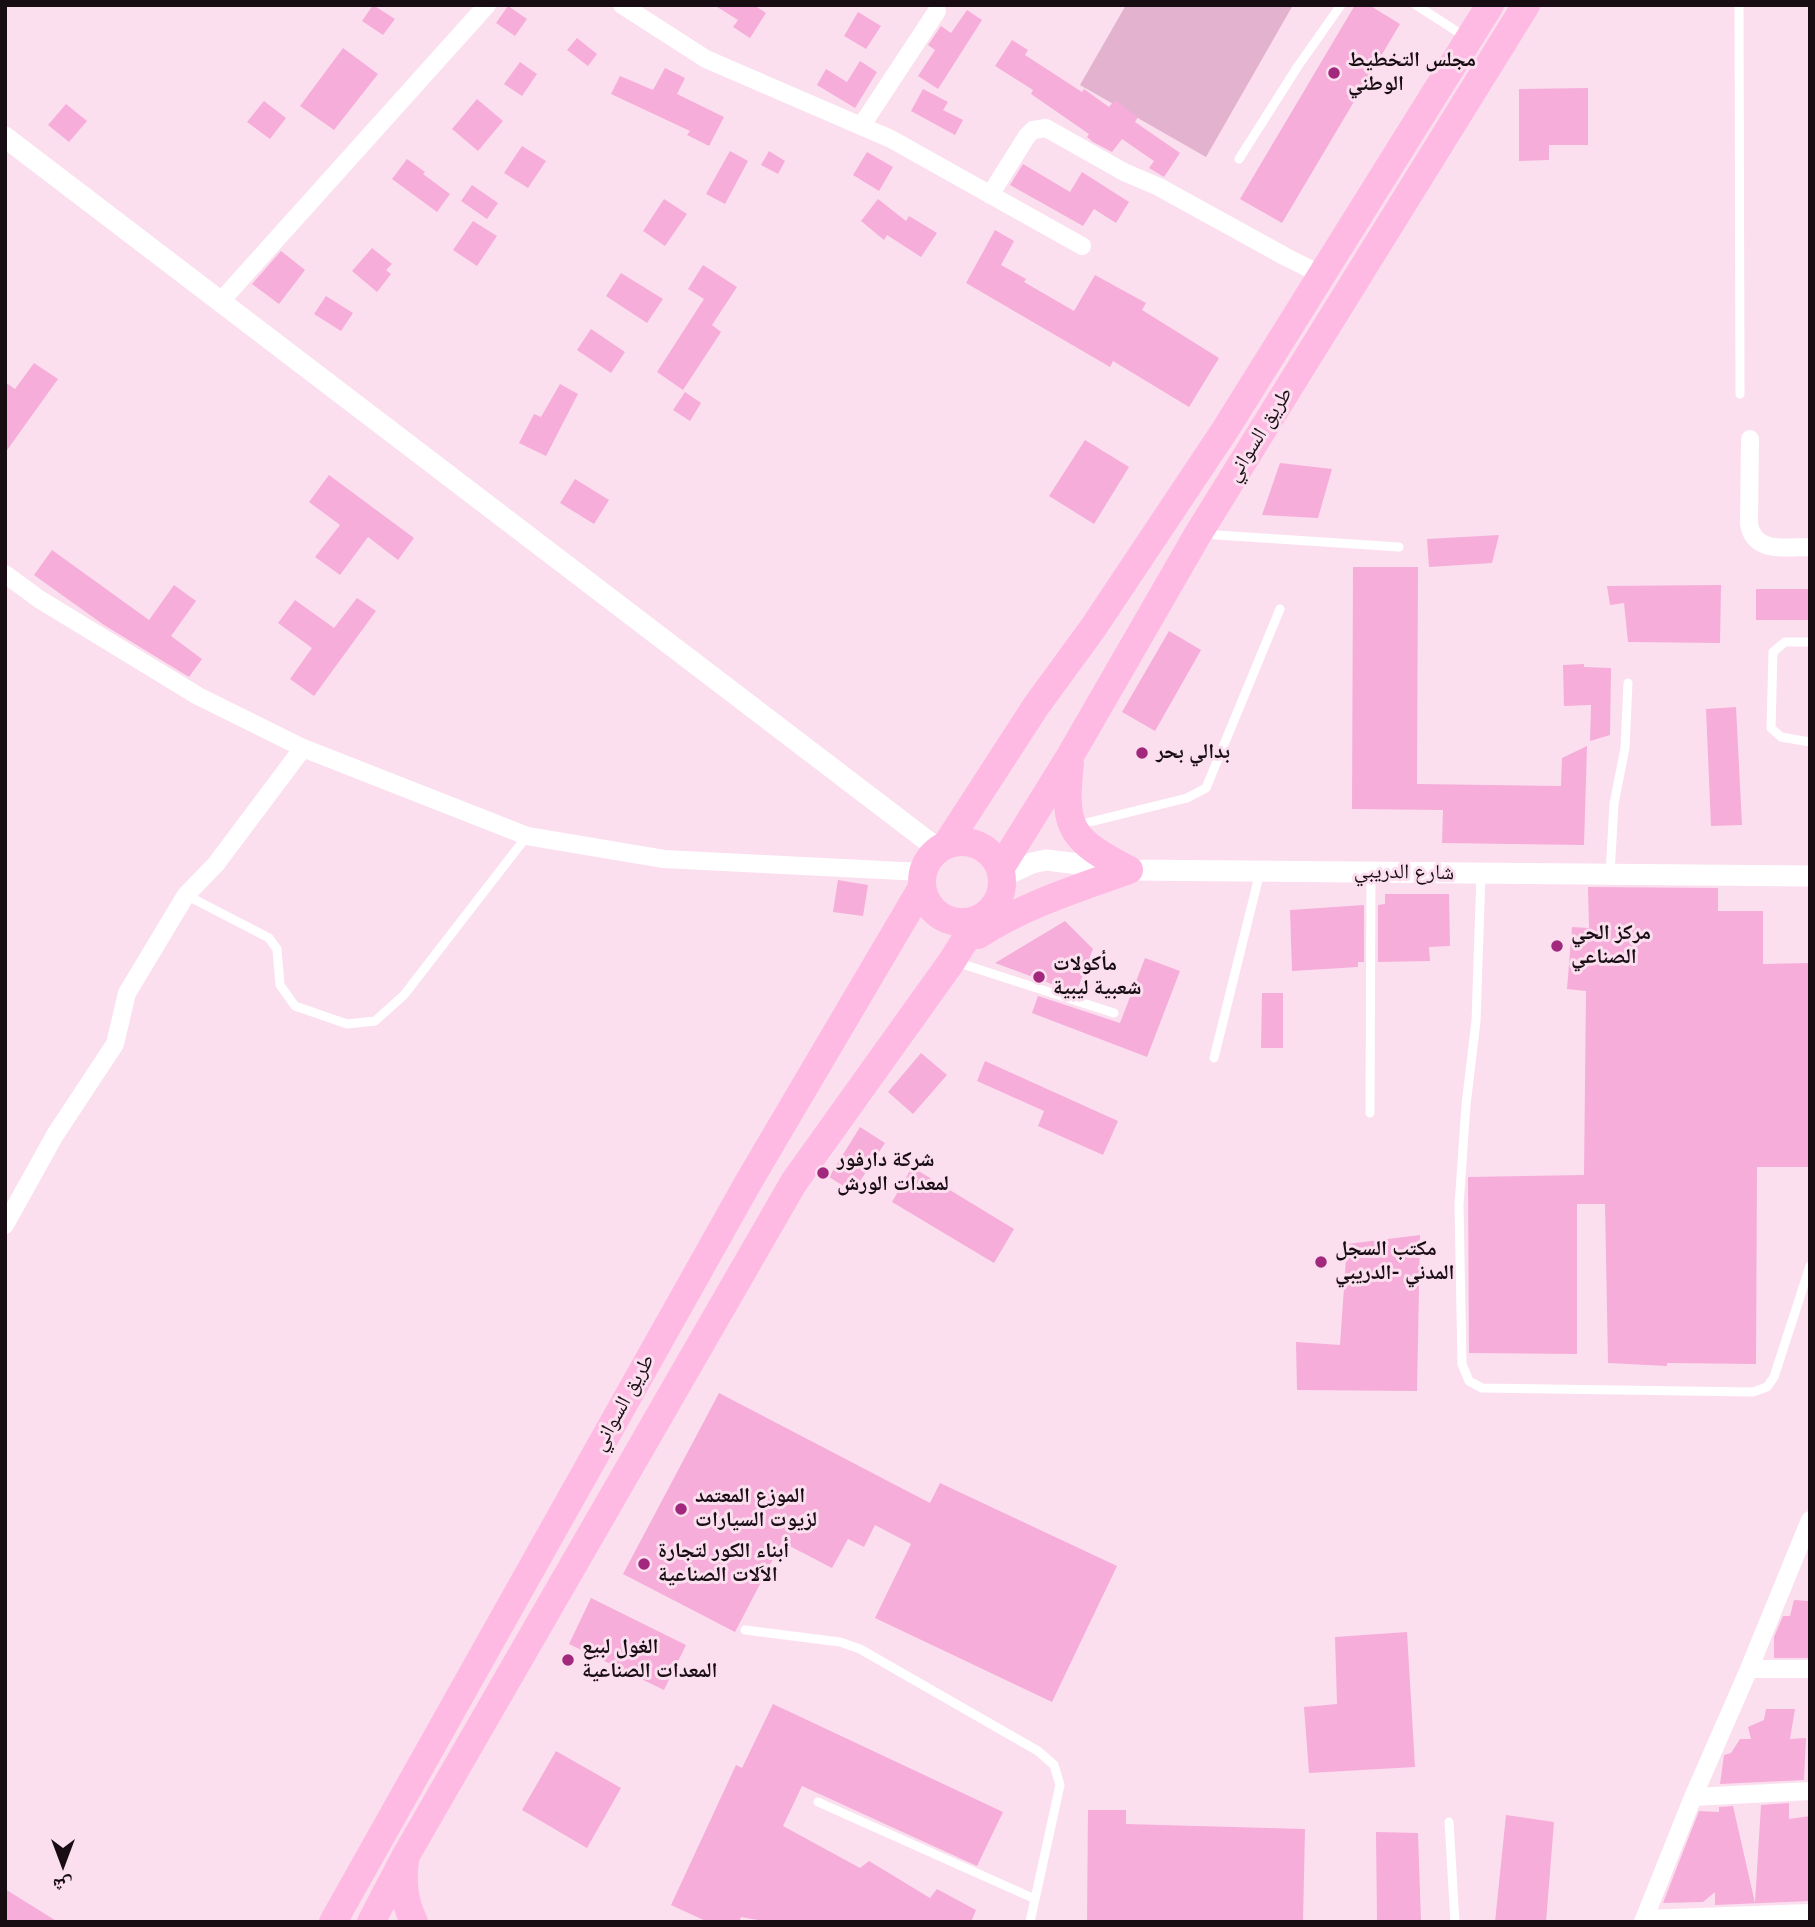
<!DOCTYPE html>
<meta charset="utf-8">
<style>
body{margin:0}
#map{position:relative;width:1815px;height:1927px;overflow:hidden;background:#fbdfef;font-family:Roboto,"Noto Naskh Arabic",sans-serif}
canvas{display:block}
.frame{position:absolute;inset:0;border:7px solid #190d14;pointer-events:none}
.north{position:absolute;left:28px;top:1829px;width:70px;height:70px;-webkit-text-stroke:5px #fbdfef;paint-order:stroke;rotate:180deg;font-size:19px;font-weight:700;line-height:28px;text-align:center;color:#190d14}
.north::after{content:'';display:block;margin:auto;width:24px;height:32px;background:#190d14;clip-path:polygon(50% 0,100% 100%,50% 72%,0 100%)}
</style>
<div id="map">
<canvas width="1815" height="1927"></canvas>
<div class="frame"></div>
<div class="north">ش</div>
</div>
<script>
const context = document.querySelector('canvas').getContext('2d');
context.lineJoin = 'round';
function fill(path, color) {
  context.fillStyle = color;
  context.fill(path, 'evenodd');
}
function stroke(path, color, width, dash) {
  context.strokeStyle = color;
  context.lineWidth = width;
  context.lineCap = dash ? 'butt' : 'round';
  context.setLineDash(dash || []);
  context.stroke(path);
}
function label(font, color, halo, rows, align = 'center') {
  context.font = font + ' Roboto,"Noto Naskh Arabic",sans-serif';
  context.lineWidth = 6;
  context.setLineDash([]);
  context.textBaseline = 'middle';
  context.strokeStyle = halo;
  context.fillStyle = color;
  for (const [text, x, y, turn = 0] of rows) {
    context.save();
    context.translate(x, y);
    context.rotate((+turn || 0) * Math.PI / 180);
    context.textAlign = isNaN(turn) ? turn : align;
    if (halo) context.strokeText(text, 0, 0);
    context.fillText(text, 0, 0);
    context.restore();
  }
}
fill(new Path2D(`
 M1126,5H1293L1206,157L1080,85Z`), '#e2b2ce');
fill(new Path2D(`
 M373,5L395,19L383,35L362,21Z
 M714,5H754L766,13L750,38L733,27L738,20Z
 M1355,5H1369L1400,24L1282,223L1240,199Z
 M508,6L527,19L515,36L496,23Z
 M967,10L982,20L938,89L918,76L935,50L928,45L941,26L951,33Z
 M858,12L881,26L866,49L844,36Z
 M577,38L597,54L588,66L567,50Z
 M1012,40L1028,50L1025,55L1082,92L1084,89L1109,107L1115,100L1138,117L1135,122L1180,153L1164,177L1149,168L1154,161L1122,139L1112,152L1093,142L1087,137L1089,134L1031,94L1033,90L995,66Z
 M343,48L378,74L334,130L300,106Z
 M860,61L877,72L855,108L817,85L826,69L847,82Z
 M520,62L537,74L522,96L504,84Z
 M665,68L685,78L677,94L724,117L709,146L687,135L690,131L611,94L620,76L653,90Z
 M1588,88V145H1549V160L1519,161V89Z
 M923,89L948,102L943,110L963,120L955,135L911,111Z
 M477,99L503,121L478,151L452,129Z
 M264,101L286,118L270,139L247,122Z
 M66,104L87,121L69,142L48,125Z
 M522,146L546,161L528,188L504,173Z
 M730,151L748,161L725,204L706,194Z
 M769,151L785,161L778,174L761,165Z
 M867,152L893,167L879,191L853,175Z
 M407,159L425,172L423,174L450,194L437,212L392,179Z
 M1023,164L1070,192L1082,172L1129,202L1116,223L1094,209L1083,226L1010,185Z
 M472,185L498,203L487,219L461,201Z
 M664,199L687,214L665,246L643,231Z
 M878,199L906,221L909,216L937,233L921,257L887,235L884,240L861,221Z
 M473,221L497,236L477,266L453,250Z
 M995,230L1014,241L1001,265L1026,279L1024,282L1074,311L1095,275L1146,303L1142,310L1219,358L1189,407L1113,361L1110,367L966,283Z
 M372,248L392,264L386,270L391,274L377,292L352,271Z
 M281,251L305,270L279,304L252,284Z
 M703,265L737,287L712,325L721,332L683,390L657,372L704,299L688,289Z
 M621,273L663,299L647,323L606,296Z
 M326,296L353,313L341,331L314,314Z
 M591,329L625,352L611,373L577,350Z
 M34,363L58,379L5,453V382L15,389Z
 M560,384L578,394L546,456L519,443L534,414L541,417Z
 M685,392L701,403L690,421L673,410Z
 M1085,440L1129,467L1094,524L1049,496Z
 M1280,463L1332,469L1318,518L1262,515Z
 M329,475L414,538L398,560L368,537L340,575L315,557L340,525L309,502Z
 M575,479L609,500L594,524L560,503Z
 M1499,535L1492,563L1429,567L1427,539Z
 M52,550L149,620L174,585L196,601L171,636L202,659L189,677L104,625L34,575Z
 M1353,567H1418L1417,784L1561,786L1562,758L1587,746L1584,845L1442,843L1443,810L1352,809Z
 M1721,585L1720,643L1628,642L1624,603L1610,605L1607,586Z
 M1756,589H1810V620H1756Z
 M357,598L376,611L314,696L290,679L312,648L278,623L295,600L334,628Z
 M1169,631L1201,650L1155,731L1122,712Z
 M1584,664V667L1611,668L1610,735L1590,741L1591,705L1564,706L1563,665Z
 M1736,707L1742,825L1711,826L1706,709Z
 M838,880L868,885L863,916L833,912Z
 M1588,887L1718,888V911H1763V964L1810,963V1167H1757L1756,1364L1667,1363V1366L1608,1363L1605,1204H1577V1354L1469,1353L1468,1177L1584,1175L1586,991L1567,989L1572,927L1589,928Z
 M1385,894H1449L1450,946L1429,947L1430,961L1378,962V905L1385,904Z
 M1364,905V962H1358V967L1292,971L1290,910Z
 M1065,921L1093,949L1076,993L995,963Z
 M1145,958L1180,971L1147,1057L1032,1013L1038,996L1120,1023Z
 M1262,993H1283V1048H1261Z
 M921,1053L947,1075L913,1114L888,1092Z
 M985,1061L1118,1121L1103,1155L1038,1126L1044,1111L977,1081Z
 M860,1127L885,1143L853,1192L829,1177Z
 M912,1167L1014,1229L994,1263L892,1202Z
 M1420,1235L1417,1391L1297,1390L1296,1342L1340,1345L1347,1244Z
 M719,1393L930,1503L940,1483L1117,1566L1052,1702L875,1618L911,1544L875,1525L864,1547L848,1539L832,1568L782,1542L735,1632L623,1574Z
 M591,1598L686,1645L664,1690L569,1644Z
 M1794,1600L1810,1601V1658H1774V1637L1783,1616H1790Z
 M1407,1632L1415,1767L1309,1773L1304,1707L1337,1704L1335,1637Z
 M773,1704L1003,1812L977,1866L802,1786L783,1826L860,1868L869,1861L930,1898L937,1889L976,1910L971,1922H769L741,1917L739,1922H708L671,1905L736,1765L742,1768Z
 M1766,1709H1795L1790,1739L1806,1738L1804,1780L1720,1784L1724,1755L1731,1753L1740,1739H1751L1748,1727L1764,1720Z
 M556,1751L621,1788L587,1848L522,1810Z
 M1789,1803V1819L1810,1816V1901L1715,1905V1892L1703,1902L1663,1903L1699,1811L1719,1812V1807L1733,1806L1755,1903L1761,1805Z
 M1088,1810H1126V1824L1305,1829L1303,1922H1087Z
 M1506,1815L1554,1822L1546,1922H1495Z
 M1376,1832L1418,1833L1421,1922H1377Z
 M5,1889L58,1922H5Z`), '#f6add9');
stroke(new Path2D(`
 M1416,5L1467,38
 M1739,5L1740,394
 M1239,159L1298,66L1341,5
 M1202,534L1399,547
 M1810,642H1785L1773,652L1771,728L1781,737L1810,742
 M1078,825L1187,798L1206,788L1280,609
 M1481,874L1476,1021L1466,1105L1459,1205L1462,1364L1469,1381L1482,1388L1753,1392L1767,1387L1774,1377L1810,1266
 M1610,874L1614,804L1625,748L1628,683
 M186,895L269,938L277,949L280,985L295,1006L347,1024L375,1021L404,995L527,836
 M956,962L1114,1013
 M1214,1058L1260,872
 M1370,1113L1371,873
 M745,1630L840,1642L860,1649L1038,1751L1054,1765L1060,1785L1030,1922
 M818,1802L1035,1899
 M1449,1822L1455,1922`), '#fff', 9);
stroke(new Path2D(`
 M622,5L706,59L891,139L1082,246
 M862,125L937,11
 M990,195L1027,136L1033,130L1046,128L1124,172L1159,187L1286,257L1322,275
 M221,301L487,5
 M1750,439L1749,524C1754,554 1787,547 1810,547
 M5,574L39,599L198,696L303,748L527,836L664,859L922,872
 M5,1225L55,1135L115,1044L127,993L186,895L216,864L303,748
 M1749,1669H1810
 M1693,1797L1810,1791
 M1644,1919L1810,1913
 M1643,1922L1693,1797L1749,1669L1810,1520`), '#fff', 18);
stroke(new Path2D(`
 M5,137L938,849
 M1002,877L1032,863L1046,860L1129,870L1810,876`), '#fff', 21);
stroke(new Path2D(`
 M1070,763C1062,830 1072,840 1129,870
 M922 882a40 40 0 1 1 80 0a40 40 0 1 1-80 0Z
 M946,845L1036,706L1093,628L1225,430L1490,5
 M1000,869L1070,756L1198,534L1526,5
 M978,935C1024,905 1078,888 1129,870
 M405,1860C402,1883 404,1901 414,1922
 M333,1922L749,1181L921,889
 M371,1922L405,1857L794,1182L952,961L978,919`), '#ffbae3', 28);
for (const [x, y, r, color] of [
 [1334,73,7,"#a2287d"],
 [1142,753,7,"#a2287d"],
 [1557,946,7,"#a2287d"],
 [1039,977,7,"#a2287d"],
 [823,1173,7,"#a2287d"],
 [1321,1262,7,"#a2287d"],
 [681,1509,7,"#a2287d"],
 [644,1564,7,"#a2287d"],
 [568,1660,7,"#a2287d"]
]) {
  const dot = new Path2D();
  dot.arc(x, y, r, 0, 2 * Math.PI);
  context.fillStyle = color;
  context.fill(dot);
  stroke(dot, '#fbdfef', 2.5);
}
label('bold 21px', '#190d14', '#fbdfef', [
 ["مجلس التخطيط",1348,61],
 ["الوطني",1348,85],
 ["بدالي بحر",1156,753],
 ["مركز الحي",1571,934],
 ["الصناعي",1571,958],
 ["مأكولات",1053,965],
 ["شعبية ليبية",1053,989],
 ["شركة دارفور",837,1161],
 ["لمعدات الورش",837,1185],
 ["مكتب السجل",1335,1250],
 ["المدني -الدريبي",1335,1274],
 ["الموزع المعتمد",695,1497],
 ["لزيوت السيارات",695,1521],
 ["أبناء الكور لتجارة",658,1552],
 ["الاَلات الصناعية",658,1576],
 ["الغول لبيع",582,1648],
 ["المعدات الصناعية",582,1672]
], 'left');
label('21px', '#190d14', '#fbdfef', [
 ["طريق السواني",1260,435,-58],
 ["شارع الدريبي",1404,873,1],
 ["طريق السواني",624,1403,-61]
]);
</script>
